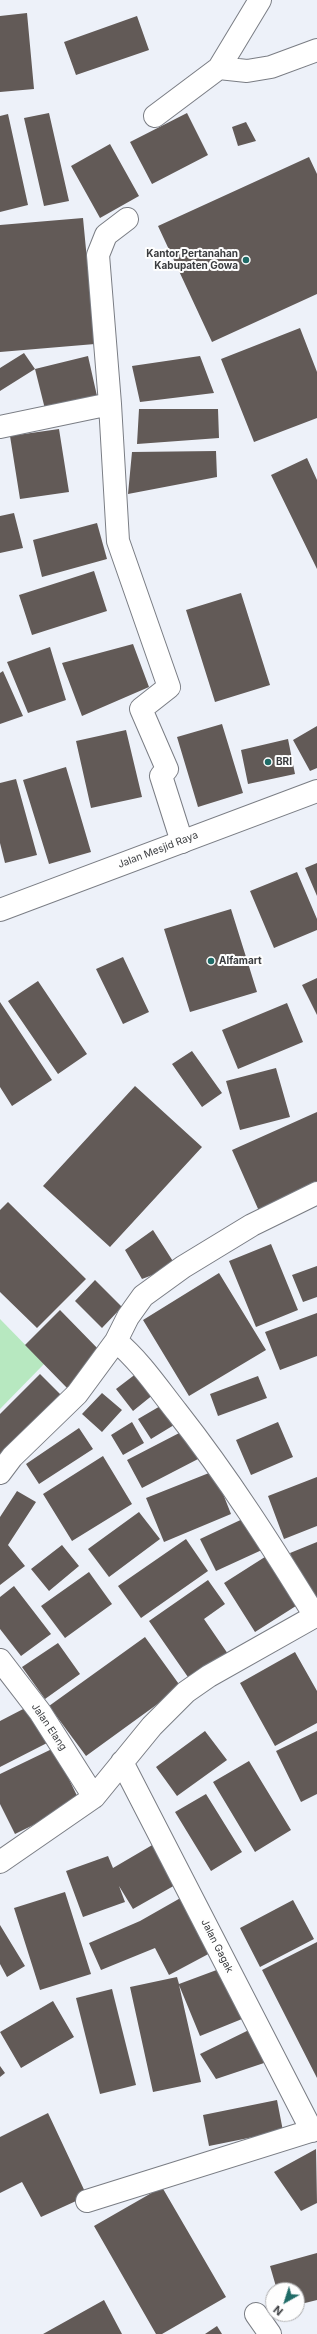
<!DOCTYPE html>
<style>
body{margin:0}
#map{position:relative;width:317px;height:2334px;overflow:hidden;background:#edf1f9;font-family:Inter,sans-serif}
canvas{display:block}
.north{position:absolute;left:265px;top:2282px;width:40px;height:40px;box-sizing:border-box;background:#fefefe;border:1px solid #b0b0b2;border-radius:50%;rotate:219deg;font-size:11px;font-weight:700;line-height:16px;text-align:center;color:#3a3c3f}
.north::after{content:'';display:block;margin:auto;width:14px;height:18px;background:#1f6b67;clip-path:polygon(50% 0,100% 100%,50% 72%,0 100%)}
</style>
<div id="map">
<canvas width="317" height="2334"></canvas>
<div class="north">N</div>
</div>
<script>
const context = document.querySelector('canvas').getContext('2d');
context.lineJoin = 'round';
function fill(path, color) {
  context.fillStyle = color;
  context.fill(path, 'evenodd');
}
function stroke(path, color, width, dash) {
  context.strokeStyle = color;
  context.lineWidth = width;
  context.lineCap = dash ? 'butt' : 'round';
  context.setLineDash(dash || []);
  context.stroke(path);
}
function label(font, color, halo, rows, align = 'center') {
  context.font = font + ' Inter,sans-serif';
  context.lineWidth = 4;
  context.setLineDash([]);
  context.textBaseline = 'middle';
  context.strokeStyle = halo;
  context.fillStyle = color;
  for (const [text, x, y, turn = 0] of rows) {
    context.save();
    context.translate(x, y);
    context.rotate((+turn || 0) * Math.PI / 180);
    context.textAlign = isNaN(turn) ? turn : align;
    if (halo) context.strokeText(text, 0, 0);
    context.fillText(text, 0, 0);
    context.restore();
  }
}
fill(new Path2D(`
 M0,1319L44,1364L0,1409Z`), '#b7e8c0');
fill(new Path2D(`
 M27,13L34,89L0,92V16Z
 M137,16L149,50L76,75L64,42Z
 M49,113L69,201L44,206L24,118Z
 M187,113L208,155L152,184L130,142Z
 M8,114L28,205L0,212V116Z
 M246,122L256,141L238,146L232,127Z
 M110,144L139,196L100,218L71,166Z
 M309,157L317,174V294L212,342L158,226Z
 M83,218L95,344L0,352V225Z
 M300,328L317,372V418L254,442L221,359Z
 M24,353L35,369L0,391V368Z
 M88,356L97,396L45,409L35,369Z
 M200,356L214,393L140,402L132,366Z
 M139,409H218L219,438L137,444Z
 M59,429L69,492L20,499L10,436Z
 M216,451L217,477L128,494L132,452Z
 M307,458L317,480V569L271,475Z
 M14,513L23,548L0,553V516Z
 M97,523L107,559L42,577L33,540Z
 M94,571L107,611L32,635L19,595Z
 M241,593L270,685L215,702L186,610Z
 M133,644L149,687L82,716L62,663Z
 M50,647L66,700L28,713L7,662Z
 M3,671L23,716L0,724V673Z
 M222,724L243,793L198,807L177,737Z
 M317,726V768L310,771L293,740Z
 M126,730L142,797L91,808L76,741Z
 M288,739L295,774L248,784L241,750Z
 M66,767L91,852L49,864L23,780Z
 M16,779L37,855L5,863L0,843V783Z
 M317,863V896L305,868Z
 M297,872L317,919V930L274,948L250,891Z
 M231,909L257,992L190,1012L164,929Z
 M123,957L149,1012L123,1024L96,969Z
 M317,978V1015L302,985Z
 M38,981L87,1054L58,1074L8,1001Z
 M0,1002L52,1080L12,1106L0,1087Z
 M287,1003L303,1042L238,1069L222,1030Z
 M192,1051L222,1093L202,1107L172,1064Z
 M276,1068L290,1117L240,1130L226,1081Z
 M135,1086L202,1147L110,1247L43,1186Z
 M317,1112V1185L259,1211L232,1150Z
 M8,1202L86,1279L37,1328L0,1292V1210Z
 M153,1230L176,1266L142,1279L125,1250Z
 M271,1244L298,1310L256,1327L229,1261Z
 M317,1266V1297L303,1302L292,1275Z
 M219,1273L266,1350L189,1396L143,1320Z
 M95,1280L122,1307L102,1328L75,1301Z
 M60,1310L102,1353L67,1388L25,1345Z
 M317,1313V1356L280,1370L265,1332Z
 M137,1373L154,1394L133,1411L116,1389Z
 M40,1374L61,1395L0,1455V1414Z
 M258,1376L267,1398L218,1416L210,1394Z
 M102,1393L122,1410L102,1432L82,1414Z
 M162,1405L174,1425L151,1439L138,1419Z
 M132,1422L144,1443L123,1455L111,1435Z
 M278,1422L293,1457L251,1475L236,1440Z
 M79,1428L93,1449L39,1484L26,1464Z
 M185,1430L200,1458L142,1488L127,1460Z
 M103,1456L132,1504L72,1541L43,1494Z
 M214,1471L231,1514L164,1542L146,1498Z
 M317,1477V1526L284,1539L268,1496Z
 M17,1491L36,1502L8,1545L25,1566L0,1585V1517Z
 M139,1512L160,1539L109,1577L88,1549Z
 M249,1516L264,1549L216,1571L200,1539Z
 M186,1539L208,1571L141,1618L118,1586Z
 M317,1542V1602L312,1605L290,1553Z
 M62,1545L79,1566L49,1591L31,1569Z
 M268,1555L299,1604L255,1632L224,1583Z
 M89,1572L112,1604L65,1638L41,1606Z
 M208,1580L225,1604L204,1619L228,1654L190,1680L149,1621Z
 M14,1586L51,1634L21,1656L0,1629V1597Z
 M145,1637L181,1687L86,1756L49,1706Z
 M58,1643L80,1674L45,1699L22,1667Z
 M295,1652L317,1691V1723L275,1746L240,1683Z
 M29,1706L47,1743L0,1767V1721Z
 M205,1731L227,1760L177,1796L156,1767Z
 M317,1731V1794L301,1802L276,1751Z
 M54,1748L80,1802L15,1834L0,1804V1774Z
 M249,1761L291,1830L255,1852L213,1782Z
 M206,1794L242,1852L211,1871L175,1812Z
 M154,1844L177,1884L133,1909L119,1886L125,1902L83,1917L66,1871L108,1856L113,1868Z
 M65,1892L91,1974L40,1990L14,1908Z
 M184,1896L214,1951L169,1975L155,1948L101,1970L89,1943L140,1921Z
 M293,1900L314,1939L260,1967L240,1928Z
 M0,1925L25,1966L7,1977L0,1964Z
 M317,1942V2078L262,1970Z
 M222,1968L242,2019L200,2036L179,1985L201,2082L153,2092L130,1987L177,1977L179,1984Z
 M112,1989L136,2085L100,2094L76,1998Z
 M53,2001L74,2037L21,2068L0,2032Z
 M255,2027L273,2060L216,2079L200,2054Z
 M0,2066L5,2073L0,2077Z
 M277,2100L283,2131L209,2146L203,2115Z
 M48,2113L87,2196L41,2217L22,2182L0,2193V2137Z
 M316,2149L317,2203L301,2211L274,2172Z
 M162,2187L226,2297L162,2334H156L94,2226Z
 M317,2253V2300L297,2305V2290H277L270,2266Z
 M104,2300L122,2334H43Z
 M217,2326L222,2334H205Z`), '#625a57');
const minor = new Path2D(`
 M219,68L247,71L271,67L317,50
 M155,116L219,68L260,0
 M127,219L106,235L98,255L110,404L118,541L169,687L141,709L167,769L161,776L182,842
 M0,427L110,404
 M0,1473L12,1457L77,1394L116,1341
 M315,1616C272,1546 228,1477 177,1412C158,1388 140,1361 116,1341L128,1317L143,1296L183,1267L252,1225L317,1193
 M0,1660L40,1712L94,1797
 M122,1762L312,2131
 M0,1862L94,1797L152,1726L186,1692L209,1676L317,1615
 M87,2201L317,2129
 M256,2314L270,2334`);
const tertiary = new Path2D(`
 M0,910L317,791`);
stroke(minor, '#7a7d84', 24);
stroke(tertiary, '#7a7d84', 24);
stroke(minor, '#fff', 22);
stroke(tertiary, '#fff', 22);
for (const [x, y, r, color] of [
 [246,260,4,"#1f6b67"],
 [268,762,4,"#1f6b67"],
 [211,961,4,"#1f6b67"]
]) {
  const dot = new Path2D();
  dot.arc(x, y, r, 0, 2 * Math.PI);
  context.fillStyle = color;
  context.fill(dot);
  stroke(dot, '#fefefe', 1.5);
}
label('bold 10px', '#3a3c3f', '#fefefe', [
 ["Kantor Pertanahan",238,254,"right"],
 ["Kabupaten Gowa",238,266,"right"],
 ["BRI",276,762],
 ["Alfamart",219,961]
], 'left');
label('10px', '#3a3c3f', '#fefefe', [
 ["Jalan Mesjid Raya",158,850,-21],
 ["Jalan Elang",49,1727,56],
 ["Jalan Gagak",217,1946,63]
]);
</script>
